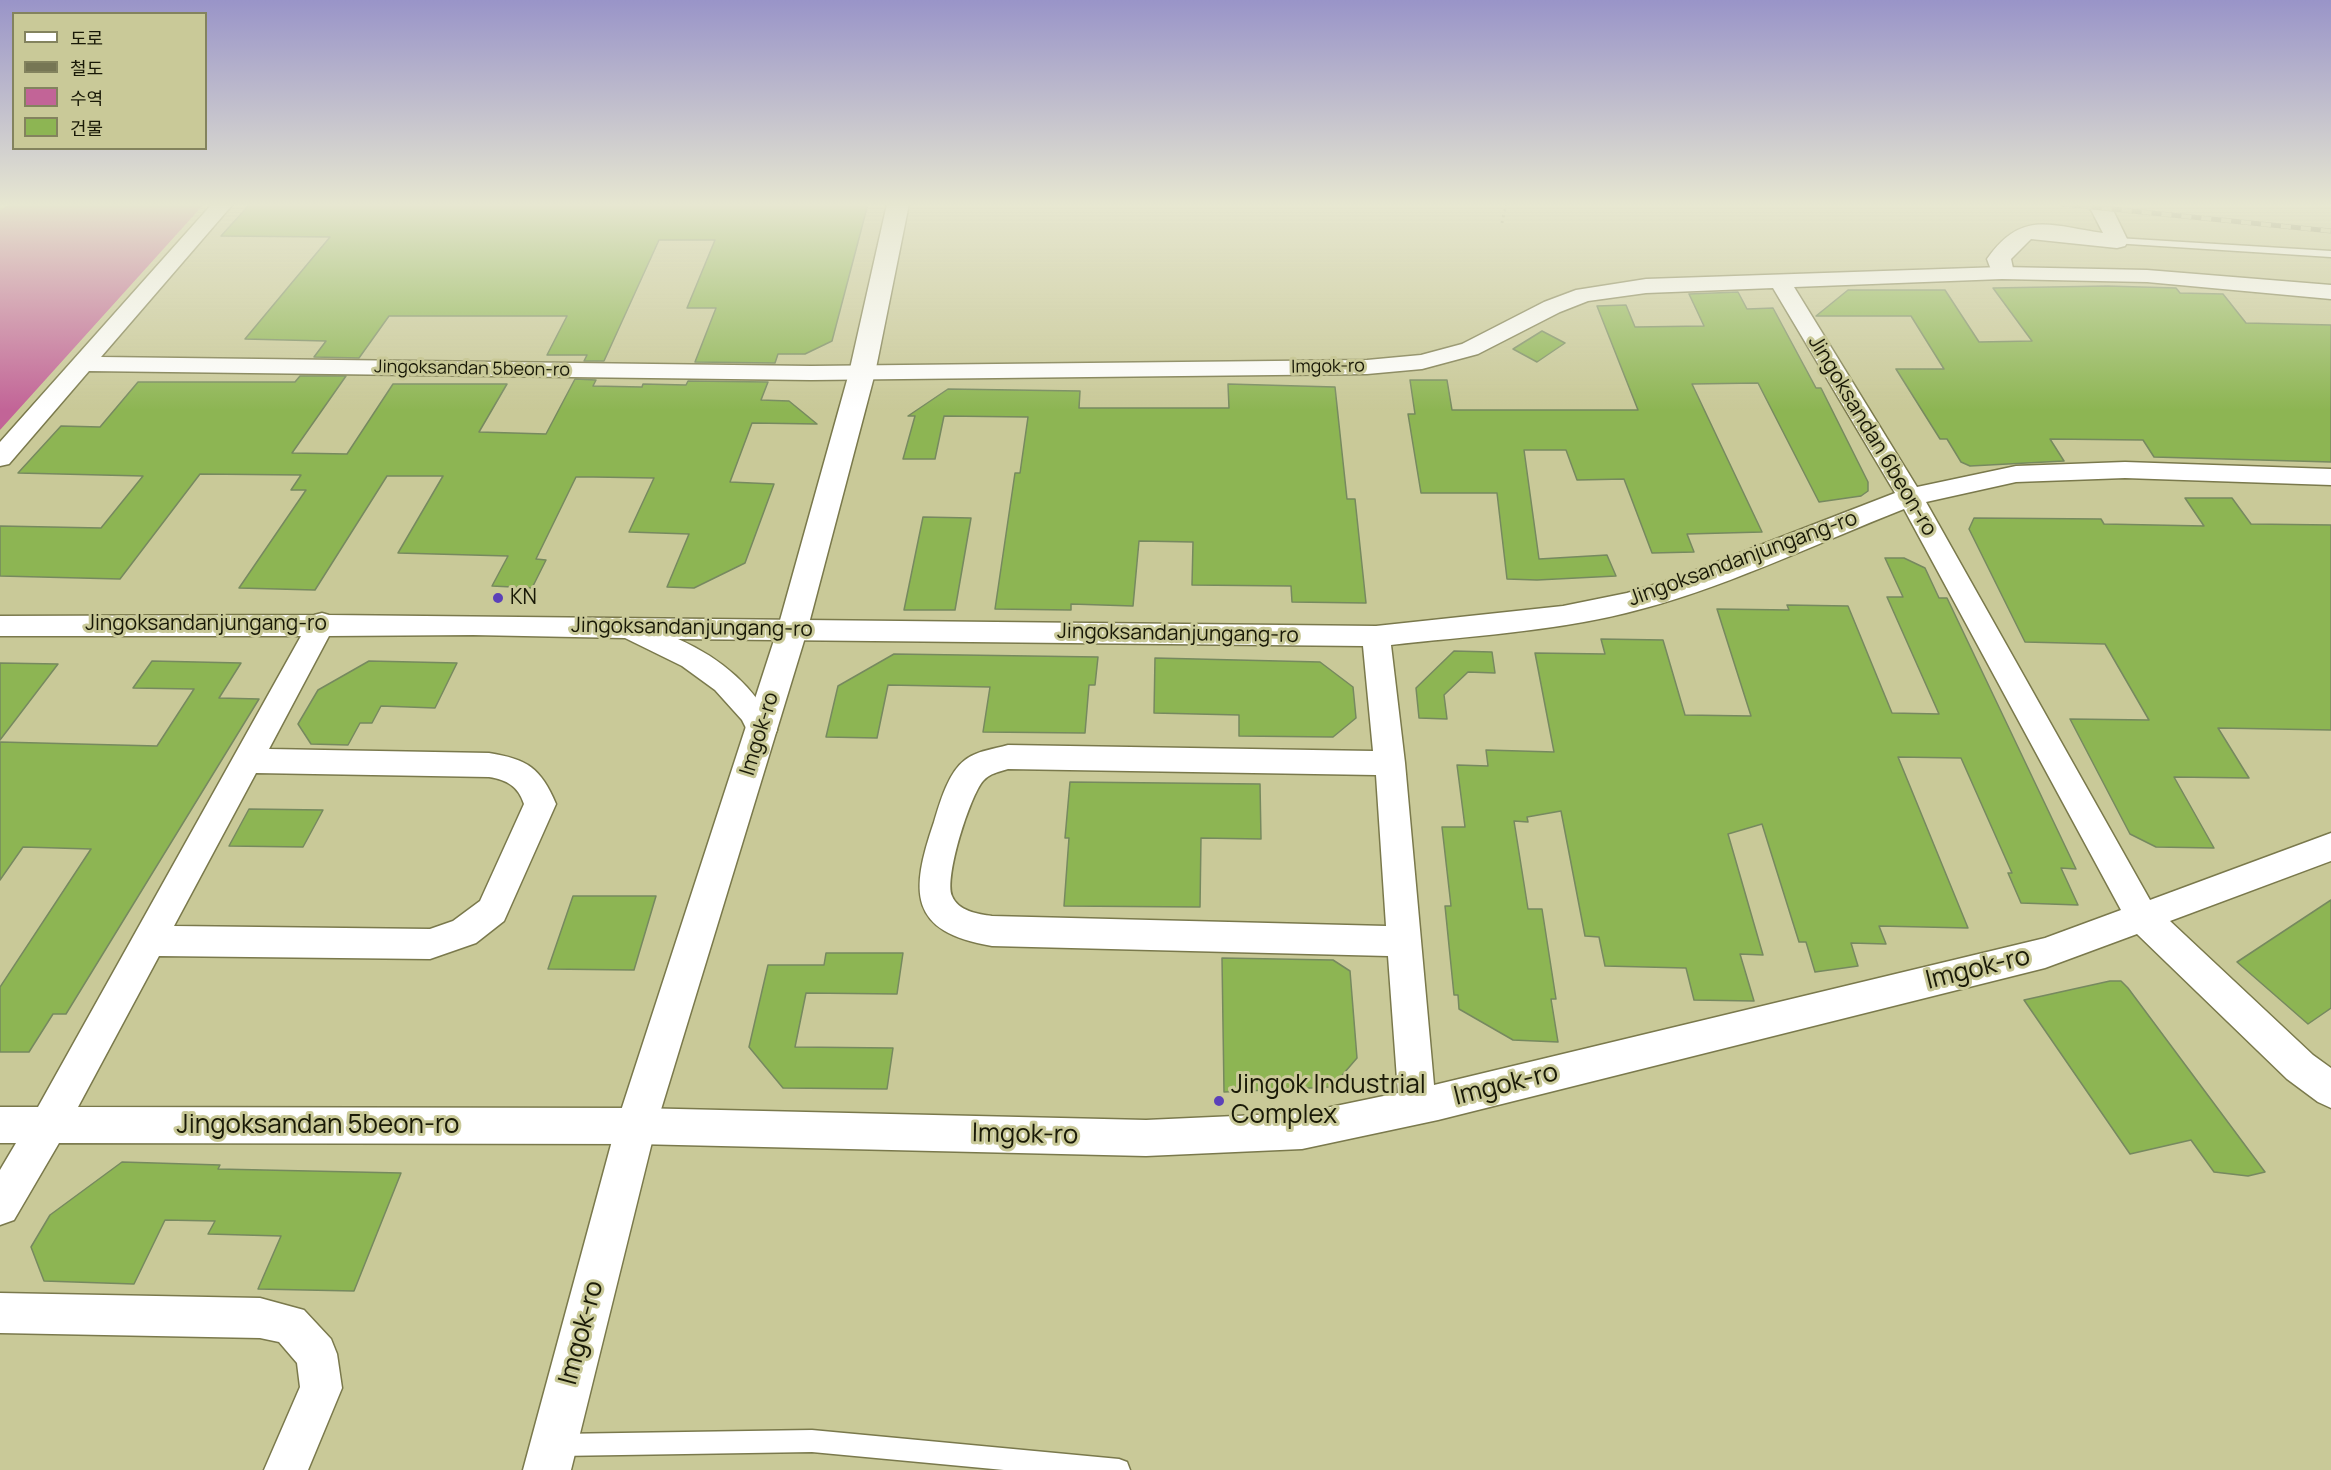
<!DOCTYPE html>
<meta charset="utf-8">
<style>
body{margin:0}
#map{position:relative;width:2331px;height:1470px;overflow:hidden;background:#c9c998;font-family:Manrope,"Noto Sans KR",sans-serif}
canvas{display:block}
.legend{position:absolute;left:12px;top:12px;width:195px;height:138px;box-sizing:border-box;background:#c9c998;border:2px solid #83835e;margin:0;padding:8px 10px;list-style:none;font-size:18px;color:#191907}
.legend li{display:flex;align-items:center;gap:12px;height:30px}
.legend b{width:30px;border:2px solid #83835e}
</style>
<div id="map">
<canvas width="2331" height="1470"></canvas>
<ul class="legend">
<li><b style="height:8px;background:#fff"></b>도로</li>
<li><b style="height:8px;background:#767654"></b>철도</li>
<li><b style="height:16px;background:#c26497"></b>수역</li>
<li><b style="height:16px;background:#8db553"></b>건물</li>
</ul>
</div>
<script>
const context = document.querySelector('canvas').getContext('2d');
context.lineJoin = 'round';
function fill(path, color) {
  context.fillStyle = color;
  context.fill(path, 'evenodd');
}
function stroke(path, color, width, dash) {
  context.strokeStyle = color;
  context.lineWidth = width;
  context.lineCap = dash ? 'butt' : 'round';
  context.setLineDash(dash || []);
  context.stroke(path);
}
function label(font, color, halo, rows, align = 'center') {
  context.font = font + ' Manrope,sans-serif';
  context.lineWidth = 6;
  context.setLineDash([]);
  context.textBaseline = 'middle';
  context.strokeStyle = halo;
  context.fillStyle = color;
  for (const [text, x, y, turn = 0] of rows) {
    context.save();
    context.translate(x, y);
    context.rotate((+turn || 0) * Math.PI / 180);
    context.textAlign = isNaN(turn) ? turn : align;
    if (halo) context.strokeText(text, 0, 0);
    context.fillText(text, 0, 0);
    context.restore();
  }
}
fill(new Path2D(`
 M10,204H204L0,430V210Z`), '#c26497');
const building = new Path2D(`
 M250,204H868L832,341L805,354H778L775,363L695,362L716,308H687L715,240H659L604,361H584L587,355H547L567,316H389L359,358L314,357L326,341L245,339L330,237L221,236Z
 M2107,286L2176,288L2180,293L2223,294L2246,323L2331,325V462L2154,457L2143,440L2050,439L2064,461L1970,466L1961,462L1947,439H1940L1896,369H1944L1911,316H1816L1848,290H1945L1979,342L2032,341L1993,288Z
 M1738,292L1747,309L1773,308L1816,388H1821L1868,482V491L1861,496L1819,502L1758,383L1692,384L1762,532L1687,534L1694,552L1652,553L1624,479L1577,480L1566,450H1524L1539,559L1607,555L1616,576L1537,580L1507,579L1497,493H1421L1408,414H1415L1410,380H1447L1452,410H1638L1597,306L1626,305L1635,327L1704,326L1689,294Z
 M1542,331L1565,343L1537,362L1513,349Z
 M300,376H346L292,453L347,454L393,384H507L479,432L546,434L575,379L596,380L593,386L642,387L643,384L686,385L688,381L768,382L761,400L789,401L817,424L752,423L730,482L774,484L745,563L694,588L667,587L689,534L629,532L654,478L594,477H576L536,559L546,560L532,588L492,586L508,556L398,553L443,476H387L315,590L239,588L306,490H291L301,475L200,474L120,579L0,576V526L101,528L143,476L18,473L61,426L100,427L138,382H295Z
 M1228,384L1335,387L1347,499H1355L1366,603L1292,602L1291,586L1192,585L1193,542L1139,541L1133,606L1071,604V610L995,609L1015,473H1020L1028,417L944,416L935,459H903L915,416H908L948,389L1080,391L1079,408H1229Z
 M2185,498H2232L2251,524L2331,525V730L2218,728L2249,778L2174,777L2214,848L2156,847L2130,834L2070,719L2149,720L2105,644L2025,642L1969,529L1974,518L2101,519L2104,524L2204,526Z
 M923,517L971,518L955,610H904Z
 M1885,558H1904L1925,568L1939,598H1947L2076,869L2061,868L2078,905L2021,903L2008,873H2012L1961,758L1898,757L1968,928L1879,926L1886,944L1851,943L1858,966L1815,972L1806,942H1799L1762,824L1728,834L1763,955L1740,954L1754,1001L1694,1000L1686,968L1605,966L1599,937L1585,936L1561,811L1527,817L1528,822L1514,821L1528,909H1542L1556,999H1551L1558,1042L1513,1040L1459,1009L1458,995H1454L1445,906H1451L1442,827H1465L1457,765L1488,766L1486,750L1554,752L1535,653L1605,654L1601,639L1663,640L1685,715L1751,716L1717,609L1789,610L1787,605L1848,606L1892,713L1939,714L1887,597H1903Z
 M1454,651L1492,652L1495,673L1468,672L1444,695L1447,719L1419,718L1416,688Z
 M894,654L1098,657L1095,685H1089L1085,733L983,732L990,687L888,685L877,738L826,737L838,686Z
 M1155,658L1320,662L1353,687L1356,718L1333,737L1239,736V715L1154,713Z
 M152,661L241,663L219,698L259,699L66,1014H53L29,1052H0V987L91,849L23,847L0,880V742L157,746L194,689L133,688Z
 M369,661L457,663L435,708L381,706L372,723H360L348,745L311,744L298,724L318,690Z
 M0,663L58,664L0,740Z
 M1070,782L1260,784L1261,839L1201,838L1200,907L1064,906L1069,838H1065Z
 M249,809L323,810L303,847L229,846Z
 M573,896H656L634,970L548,969Z
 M2331,900V1008L2308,1024L2237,962Z
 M826,953H903L897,994L806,993L795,1047L893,1048L887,1089L783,1088L749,1047L768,965H824Z
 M1222,958L1333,960L1350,971L1357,1058L1332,1087L1224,1092Z
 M2110,981H2121L2128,988L2265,1172L2248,1176L2214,1172L2191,1140L2130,1154L2024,1000Z
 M122,1162L220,1165L218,1169L401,1173L354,1291L258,1289L281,1236L208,1234L215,1221L165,1220L134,1284L44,1281L31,1247L50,1215Z`);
fill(building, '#8db553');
stroke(building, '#76895f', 1.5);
const lane = new Path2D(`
 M2117,238L2331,251V257L2113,243L2112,241Z
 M812,1430L1119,1459L1127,1462L1130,1470H1004L812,1452L558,1456L550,1453L547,1445L550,1437L558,1434Z`);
const street = new Path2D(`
 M212,204H233L101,357L811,366L1367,360L1421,355L1462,344L1544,302L1576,290L1646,279L2002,267L2147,270L2331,285V299L2147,282L2002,279L1794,287L1917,487L2016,466L2125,462L2331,469V485L2125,478L2016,482L1926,502L2150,900L2331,833V861L2170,921L2313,1055L2331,1068V1108L2318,1102L2287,1079L2137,934L2045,968L1438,1120L1302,1149L1146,1156L636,1144L59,1143L14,1220L0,1225V1170L16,1143H0V1107H38L301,636H0V616L314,615L322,613L329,615L1376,626L1563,606L1627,593L1673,579L1895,493L1773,288L1646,293L1588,301L1560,312L1478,354L1422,369L1367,374L811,380L89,371L9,464L0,466V442ZM1904,509L2121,910L2045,938L1434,1085L1405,763L1391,645C1469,636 1549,632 1626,613C1718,591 1815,544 1904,509ZM473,635L625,638L682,666L715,690L742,720L751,738L762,742L773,738L777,730C754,687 723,659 678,639L1363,646L1373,751L1008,745C994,749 976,751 965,760C948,773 940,802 934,822C910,892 908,932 992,946L1388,956L1398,1093L1302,1113L1146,1120L636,1108L78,1107L159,956L430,959L476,943L504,921L556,804C541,768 527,759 489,753L269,749L329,636ZM1008,769L1376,775L1386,926L992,916C978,914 958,911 952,896C944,877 970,796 983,781C990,773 999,772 1008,769ZM256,773L489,777C507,780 518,786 524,804L480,901L453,921L430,929L174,926Z
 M0,1293L260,1298L304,1310L331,1339L337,1354L342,1388L308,1470H264L300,1387L297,1363L279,1342L260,1338L0,1333Z`);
const secondary = new Path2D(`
 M887,204H909L875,373L807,631L656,1126L571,1470H523L616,1126L777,631L849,373Z
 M2088,204H2110L2128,241L2125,246L2117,248L2031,239L2011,259L2014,273L2010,278H1994L1987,259C2022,209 2051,226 2103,233Z`);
stroke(lane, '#7a794c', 3);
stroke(street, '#7a794c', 3);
stroke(secondary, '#7a794c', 3);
stroke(new Path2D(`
 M1502,223L1506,204`), '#8c8c66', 3, [2, 4]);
fill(lane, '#fff');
fill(street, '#fff');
fill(secondary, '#fff');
const rail = new Path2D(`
 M2062,204L2331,231`);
stroke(rail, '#767654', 5);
stroke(rail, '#c9c998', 4, [10]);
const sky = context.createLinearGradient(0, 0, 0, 410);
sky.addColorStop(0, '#9994c8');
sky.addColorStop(0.5, '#e7e7d1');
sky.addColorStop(1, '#e7e7d100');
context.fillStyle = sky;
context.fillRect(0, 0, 2331, 410);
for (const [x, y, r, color] of [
 [498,598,6,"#5b41b9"],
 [1219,1101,6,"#5b41b9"]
]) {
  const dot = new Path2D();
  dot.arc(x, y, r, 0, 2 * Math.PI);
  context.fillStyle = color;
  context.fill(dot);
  stroke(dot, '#c9c998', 2);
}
label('18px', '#191907', '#c9c998', [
 ["Imgok-ro",1328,367,-1],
 ["Jingoksandan 5beon-ro",472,369,1]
]);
label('21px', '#191907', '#c9c998', [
 ["Jingoksandan 6beon-ro",1872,436,59],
 ["Jingoksandanjungang-ro",1743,559,-20],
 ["Jingoksandanjungang-ro",206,624],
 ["Jingoksandanjungang-ro",692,628,1],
 ["Jingoksandanjungang-ro",1178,634,1],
 ["Imgok-ro",760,734,-73]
]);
label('21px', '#191907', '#c9c998', [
 ["KN",510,598]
], 'left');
label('26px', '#191907', '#c9c998', [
 ["Imgok-ro",1978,969,-14],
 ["Imgok-ro",1506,1085,-14],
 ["Jingoksandan 5beon-ro",318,1126],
 ["Imgok-ro",1025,1135,1],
 ["Imgok-ro",582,1333,-75]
]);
label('26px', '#191907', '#c9c998', [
 ["Jingok Industrial",1231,1086],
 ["Complex",1231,1116]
], 'left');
</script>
